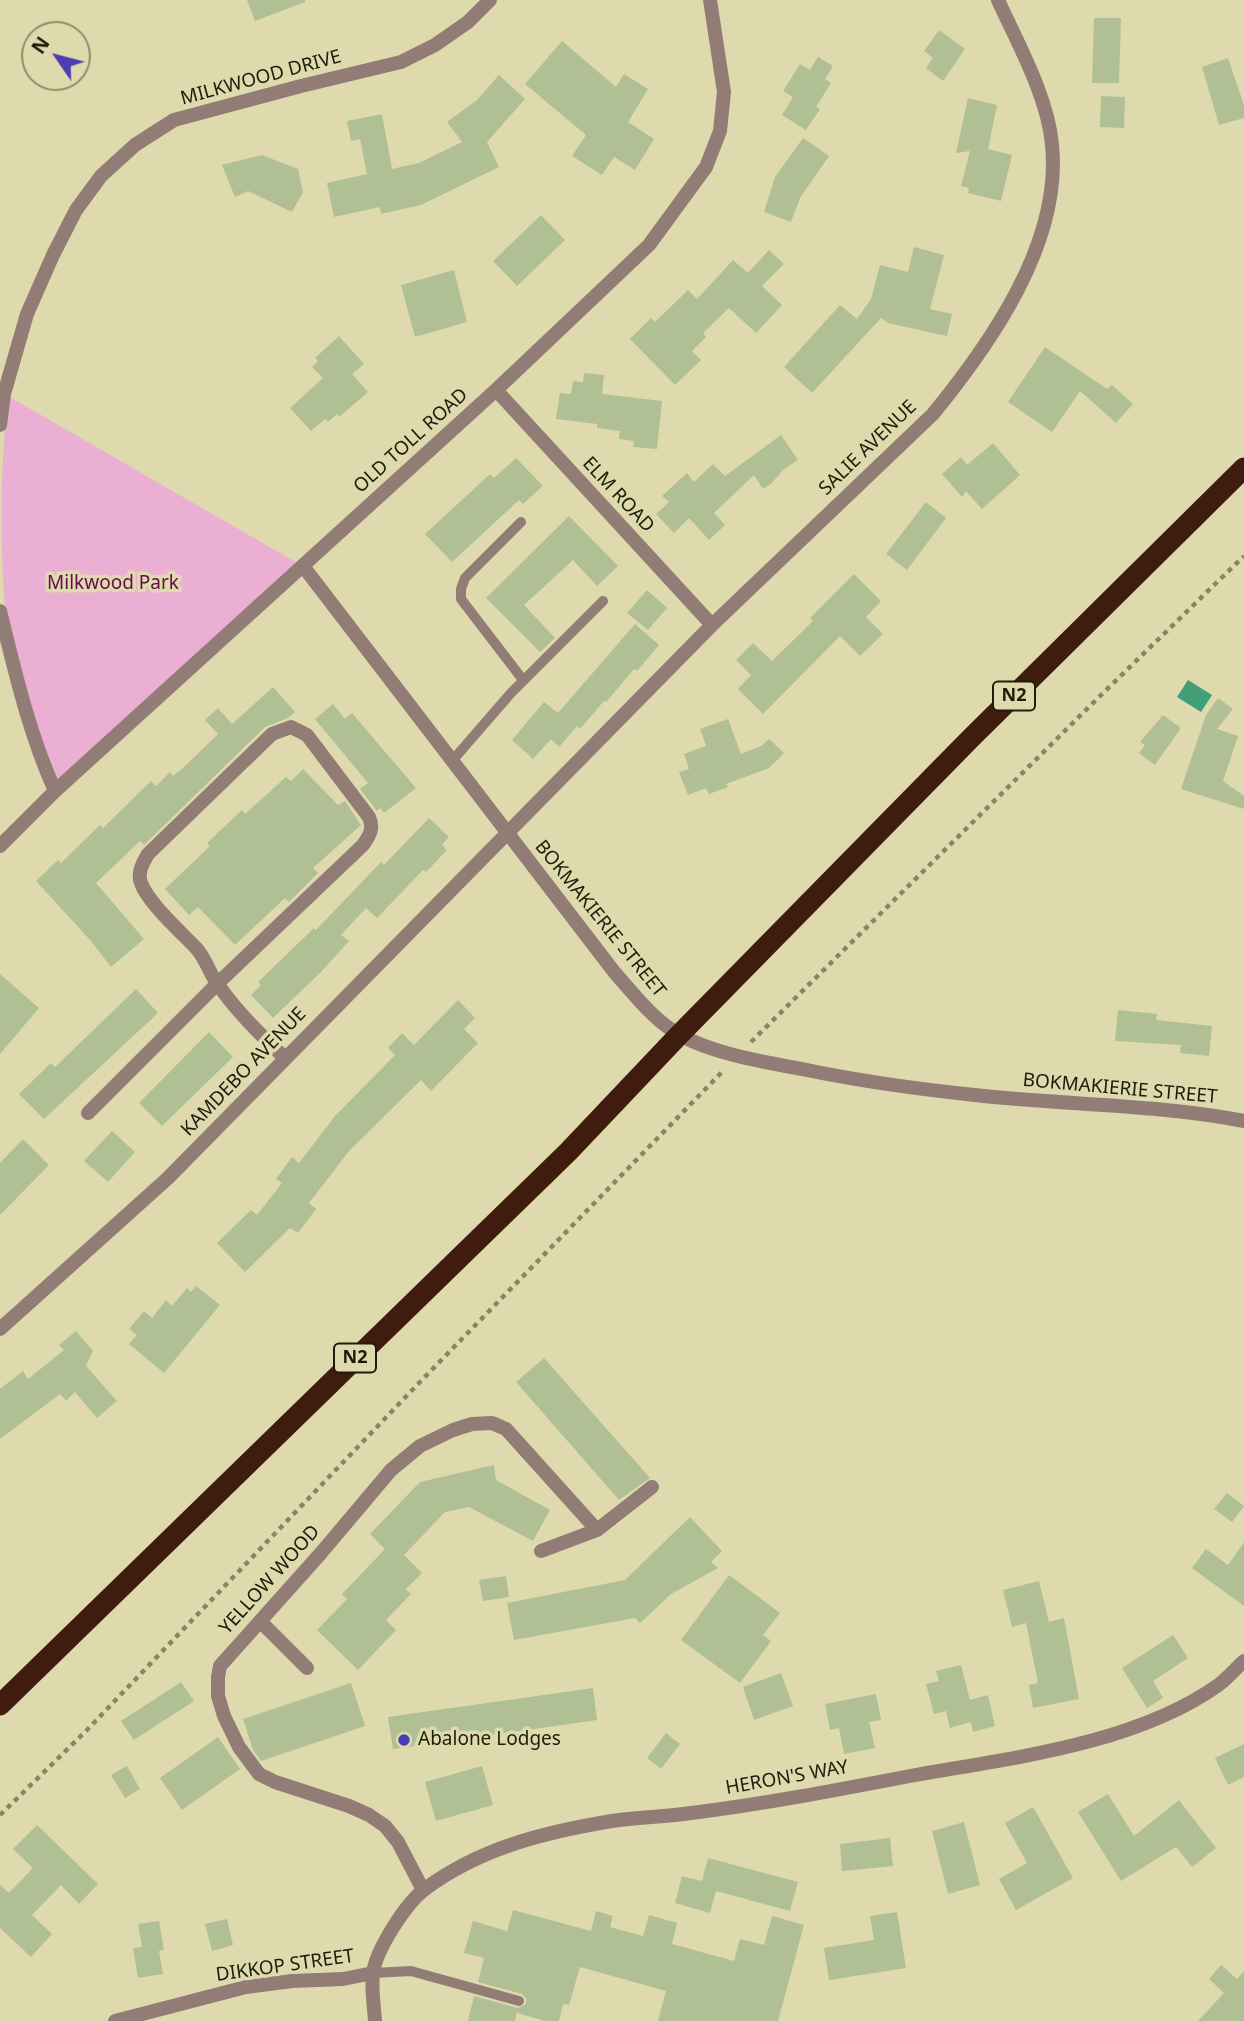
<!DOCTYPE html>
<style>
body{margin:0}
#map{position:relative;width:1244px;height:2021px;overflow:hidden;background:#dedaad;font-family:"Noto Sans",sans-serif}
canvas{display:block}
.north{position:absolute;left:21px;top:21px;width:70px;height:70px;box-sizing:border-box;background:#dedaad;border:2px solid #918e6c;border-radius:50%;rotate:305deg;font-size:19px;font-weight:700;line-height:28px;text-align:center;color:#1e1c0b}
.north::after{content:'';display:block;margin:auto;width:24px;height:32px;background:#4d3db4;clip-path:polygon(50% 0,100% 100%,50% 72%,0 100%)}
</style>
<div id="map">
<canvas width="1244" height="2021"></canvas>
<div class="north">N</div>
</div>
<script>
const context = document.querySelector('canvas').getContext('2d');
context.lineJoin = 'round';
function fill(path, color) {
  context.fillStyle = color;
  context.fill(path, 'evenodd');
}
function stroke(path, color, width, dash) {
  context.strokeStyle = color;
  context.lineWidth = width;
  context.lineCap = dash ? 'butt' : 'round';
  context.setLineDash(dash || []);
  context.stroke(path);
}
function label(font, color, halo, rows, align = 'center') {
  context.font = font + ' "Noto Sans",sans-serif';
  context.lineWidth = 7;
  context.setLineDash([]);
  context.textBaseline = 'middle';
  context.strokeStyle = halo;
  context.fillStyle = color;
  for (const [text, x, y, turn = 0] of rows) {
    context.save();
    context.translate(x, y);
    context.rotate((+turn || 0) * Math.PI / 180);
    context.textAlign = isNaN(turn) ? turn : align;
    if (halo) context.strokeText(text, 0, 0);
    context.fillText(text, 0, 0);
    context.restore();
  }
}
fill(new Path2D(`
 M8,396L299,564L57,783C37,726 16,669 5,609C0,539 0,465 8,396Z`), '#eaafd2');
fill(new Path2D(`
 M1188,680L1212,695L1201,712L1177,697Z`), '#409f77');
fill(new Path2D(`
 M247,0H305V2L255,21Z
 M1094,18H1121L1119,83H1092Z
 M939,30L965,49L943,81L926,68L933,58L924,51Z
 M562,41L616,87L624,74L648,89L628,122L654,139L635,170L614,157L602,175L572,156L586,135L525,84Z
 M818,57L833,66L825,79L831,83L816,107L820,109L806,130L782,115L793,97L783,91L800,64L810,70Z
 M1228,58L1244,105V118L1219,125L1202,67Z
 M499,75L525,99L487,142L499,167L421,205L381,214L380,207L334,217L327,183L367,174L360,139L351,141L347,121L382,114L392,169L419,163L462,142L447,122L477,100Z
 M1101,96L1125,97L1124,128L1100,127Z
 M968,98L997,105L988,149L1012,155L1001,201L968,193L969,188L961,186L970,151L956,153Z
 M803,138L829,156L800,198L791,222L764,212L775,177Z
 M262,155L298,169L303,192L292,212L248,191L235,197L222,165Z
 M541,215L565,240L517,286L493,261Z
 M914,247L944,255L930,309L952,314L947,336L888,323L881,318L812,393L784,367L840,305L857,319L871,299L880,265L908,272Z
 M769,250L784,264L762,286L782,305L756,333L729,308L703,333L706,337L692,351L701,360L675,385L630,339L651,318L655,322L688,290L697,299L733,260L748,273Z
 M454,270L467,322L415,337L401,285Z
 M339,336L364,364L352,374L368,392L339,417L337,414L328,422L325,419L311,431L290,408L323,378L312,367L318,361L315,358Z
 M1045,347L1107,389L1112,385L1133,404L1116,423L1080,391L1052,432L1008,402Z
 M584,373L604,375L602,394L662,401L657,449L633,447L634,441L619,439L620,431L597,428V424L556,419L560,393L571,394L573,381L583,382Z
 M781,435L798,460L783,470L771,484L763,489L754,475L714,513L725,525L709,540L689,518L674,533L656,514L669,502L662,496L687,473L694,482L713,464L725,476Z
 M993,443L1020,475L982,509L966,491L962,497L942,474L961,457L967,465Z
 M516,458L543,486L523,504L519,500L452,562L425,534L490,474L494,478Z
 M926,502L946,518L907,570L886,554Z
 M569,516L618,566L597,586L573,560L524,605L555,638L540,652L486,598Z
 M854,574L881,601L866,617L883,634L860,656L840,636L763,714L738,689L751,675L736,660L753,643L772,661L813,621L810,618Z
 M647,590L667,608L648,630L627,613Z
 M635,624L659,645L637,671L634,669L606,702L604,701L580,729L577,726L559,747L551,739L533,759L512,740L544,702L558,713Z
 M273,687L295,712L288,718L265,727L144,845L140,841L96,883L144,939L111,967L91,941L36,881L58,860L61,863L100,825L103,828L151,781L156,786L170,772L173,776L184,767L218,734L205,720L218,708L232,724Z
 M1218,698L1233,709L1217,729L1238,736L1223,781L1244,796V809L1181,789L1206,715Z
 M333,704L345,719L352,713L416,788L384,813L380,808L377,811L360,789L368,783L315,719Z
 M1163,715L1181,728L1155,765L1139,753L1145,745L1140,742Z
 M728,719L741,754L761,746L769,739L784,753L769,768L726,784L728,787L709,794L706,788L688,795L679,772L689,769L684,754L706,746L700,729Z
 M303,769L338,805L345,801L361,825L313,868L318,873L289,902L285,898L235,945L198,907L189,915L165,889L210,846L207,843L242,810L245,814L286,777L291,781Z
 M429,818L449,837L442,845L447,850L426,872L423,870L377,918L366,908L341,935L349,941L321,972L273,1018L251,995L261,985L258,982L314,928L316,930L381,862L384,865Z
 M0,974L39,1008L0,1054Z
 M136,989L158,1013L44,1119L19,1094L51,1063L55,1067Z
 M458,1000L475,1018L464,1029L478,1043L431,1091L421,1080L349,1151L309,1203L316,1209L298,1233L290,1228L245,1272L217,1243L251,1210L257,1215L282,1183L276,1179L292,1157L299,1163L335,1116L395,1055L388,1048L402,1033L414,1045Z
 M1118,1010L1157,1014L1156,1020L1212,1026L1209,1056L1180,1053L1181,1045L1115,1041Z
 M209,1032L233,1057L162,1126L139,1103Z
 M112,1131L135,1152L108,1182L84,1161Z
 M23,1139L49,1165L0,1215V1163Z
 M196,1286L220,1305L164,1373L129,1344L137,1335L129,1329L144,1311L152,1318L166,1300L172,1306L187,1288L191,1292Z
 M76,1331L93,1351L86,1366L117,1401L97,1418L75,1392L66,1401L60,1394L0,1439V1389L23,1371L28,1379L64,1350L59,1345Z
 M544,1358L650,1478L619,1500L516,1382Z
 M494,1465L496,1480L550,1510L533,1541L469,1507L445,1512L404,1555L422,1573L406,1589L411,1594L386,1620L396,1630L358,1670L317,1630L347,1599L342,1594L385,1549L370,1534L420,1482Z
 M1227,1493L1244,1506L1232,1522L1214,1509Z
 M690,1517L722,1551L711,1562L718,1568L671,1594L640,1623L635,1618L514,1640L507,1603L625,1580Z
 M1244,1542V1606L1192,1568L1206,1549L1228,1565Z
 M729,1575L780,1613L763,1635L771,1641L740,1683L681,1640Z
 M506,1576L509,1597L483,1601L479,1580Z
 M1039,1581L1049,1622L1064,1618L1079,1699L1033,1708L1029,1685L1038,1683L1026,1623L1012,1627L1003,1590Z
 M1173,1635L1188,1658L1153,1681L1163,1698L1147,1708L1122,1668Z
 M961,1665L970,1700L988,1695L995,1726L973,1732L971,1722L950,1728L946,1711L934,1714L926,1684L939,1681L936,1671Z
 M781,1673L793,1706L754,1720L743,1687Z
 M181,1682L194,1701L134,1740L121,1721Z
 M351,1683L365,1726L261,1761L253,1750L243,1719Z
 M593,1688L597,1720L393,1749L388,1717Z
 M876,1694L881,1720L869,1722L875,1748L844,1754L839,1728L830,1730L825,1704Z
 M666,1733L680,1744L661,1769L647,1758Z
 M218,1737L240,1769L182,1810L160,1778Z
 M1244,1744V1777L1228,1785L1215,1758Z
 M127,1766L140,1789L125,1798L111,1775Z
 M482,1766L493,1805L436,1821L425,1782Z
 M1108,1794L1134,1836L1179,1800L1216,1848L1192,1867L1176,1847L1121,1881L1078,1812Z
 M1033,1807L1073,1878L1016,1910L999,1879L1027,1863L1005,1823Z
 M964,1822L980,1885L948,1894L932,1831Z
 M37,1825L98,1884L79,1904L61,1885L32,1915L52,1934L31,1957L0,1928V1885L9,1893L33,1868L13,1849Z
 M890,1838L893,1866L842,1871L840,1844Z
 M708,1858L798,1882L790,1911L716,1891L710,1913L675,1903L682,1876L702,1881Z
 M513,1910L591,1931L596,1911L613,1916L610,1927L643,1936L649,1915L677,1923L672,1944L734,1961L740,1939L764,1945L772,1916L804,1925L778,2021H658L666,1991L580,1967L569,2005L563,2004L559,2021H545L517,2013L515,2021H468L474,1996L518,2008L526,2004V1998L522,1994L478,1982L484,1958L464,1953L473,1921L507,1931Z
 M897,1912L906,1968L829,1980L824,1948L874,1940L870,1916Z
 M227,1919L233,1945L212,1951L205,1924Z
 M159,1921L164,1950L159,1951L163,1974L138,1978L133,1948L142,1947L138,1924Z
 M1221,1965L1237,1979L1244,1971V2021H1198L1224,1993L1209,1979Z`), '#b1bf95');
stroke(new Path2D(`
 M751,1042L1099,697L1244,556
 M0,1815L86,1731L418,1384L723,1071`), '#888565', 4.5, [5, 5]);
stroke(new Path2D(`
 M521,522L465,578L461,589V599L523,680
 M452,761L511,693L603,601
 M373,1973L411,1971L519,2001`), '#917d76', 10);
stroke(new Path2D(`
 M496,390L712,625
 M0,425L4,394L27,314L53,255L76,210L101,176L135,145L174,120L301,86L401,62L435,45L468,22L490,0
 M303,566L615,973C634,994 654,1021 680,1035C714,1054 764,1062 802,1069C859,1081 917,1089 975,1095C1064,1105 1155,1104 1244,1121
 M0,611C15,672 29,733 55,791
 M0,846L55,791L496,390L649,245L706,167L720,131L724,92L710,0
 M88,1113L217,984L363,845C370,835 374,828 369,817L307,735L291,727L272,734L148,854C143,863 137,872 141,883C148,903 182,933 197,949C207,961 210,975 219,986C238,1013 261,1035 285,1058
 M0,1329L168,1178L712,625L933,414C991,343 1062,242 1052,145C1048,97 1018,44 998,0
 M541,1551L597,1530L652,1487
 M260,1621L307,1668
 M423,1890L398,1842L385,1826L369,1815L349,1806L275,1782L259,1774L239,1747L224,1716L218,1696V1677L220,1666L321,1553L391,1470L420,1446L453,1430L472,1424L492,1423L506,1429L597,1530
 M115,2021L246,1987L292,1981L343,1979L373,1973
 M375,2021C374,2006 371,1988 373,1973C376,1950 406,1903 425,1889C480,1848 545,1832 612,1821C638,1817 665,1817 691,1813C764,1804 837,1790 910,1776C1009,1758 1133,1745 1217,1686C1227,1679 1235,1669 1244,1661`), '#917d76', 14);
stroke(new Path2D(`
 M0,1705L568,1152L679,1035L971,738L1244,468`), '#3f1c0d', 21);
for (const [x, y, r, color] of [
 [404,1740,7,"#4d3db4"]
]) {
  const dot = new Path2D();
  dot.arc(x, y, r, 0, 2 * Math.PI);
  context.fillStyle = color;
  context.fill(dot);
  stroke(dot, '#dedaad', 2.5);
}
for (const [x, y, w] of [
 [1014,696,42],
 [355,1358,42]
]) {
  const box = new Path2D();
  box.roundRect(x - w / 2, y - 14.5, w, 29, 5);
  context.fillStyle = '#dedaad';
  context.fill(box);
  stroke(box, '#1e1c0b', 2);
}
label('bold 18px', '#1e1c0b', null, [
 ["N2",1014,696],
 ["N2",355,1358]
]);
label('19px', '#1e1c0b', '#dedaad', [
 ["MILKWOOD DRIVE",261,78,-15],
 ["OLD TOLL ROAD",411,441,-42],
 ["SALIE AVENUE",868,448,-44],
 ["ELM ROAD",618,495,47],
 ["BOKMAKIERIE STREET",600,919,51],
 ["KAMDEBO AVENUE",244,1072,-46],
 ["BOKMAKIERIE STREET",1120,1089,5],
 ["YELLOW WOOD",270,1580,-48],
 ["HERON'S WAY",787,1778,-10],
 ["DIKKOP STREET",285,1966,-8]
]);
label('19px', '#650a4c', '#dedaad', [
 ["Milkwood Park",113,584]
]);
label('19px', '#1e1c0b', '#dedaad', [
 ["Abalone Lodges",418,1740]
], 'left');
</script>
